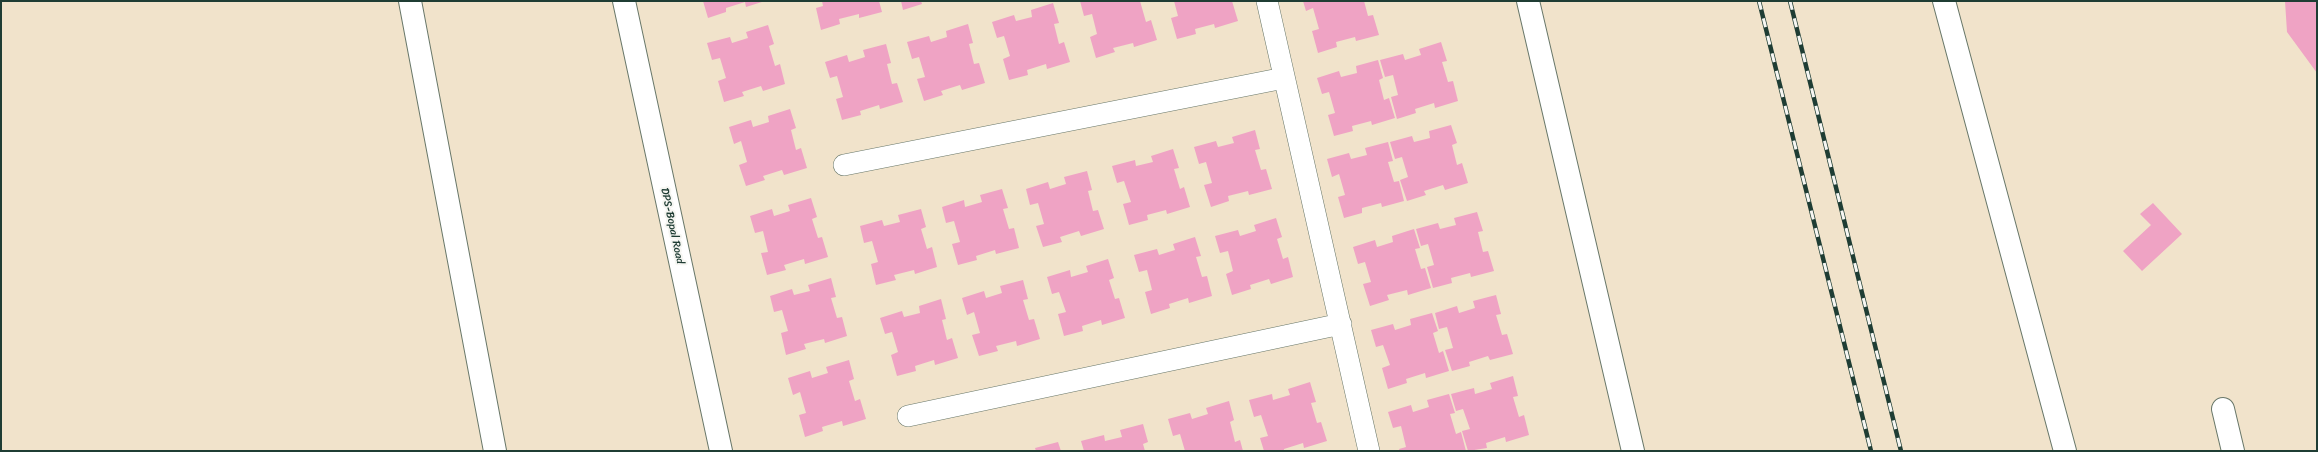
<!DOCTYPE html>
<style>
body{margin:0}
#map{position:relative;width:2318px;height:452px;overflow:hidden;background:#f1e3cb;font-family:Sriracha,sans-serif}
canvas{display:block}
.frame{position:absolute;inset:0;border:2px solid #1f3d34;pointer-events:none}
</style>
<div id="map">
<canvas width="2318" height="452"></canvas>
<div class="frame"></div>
</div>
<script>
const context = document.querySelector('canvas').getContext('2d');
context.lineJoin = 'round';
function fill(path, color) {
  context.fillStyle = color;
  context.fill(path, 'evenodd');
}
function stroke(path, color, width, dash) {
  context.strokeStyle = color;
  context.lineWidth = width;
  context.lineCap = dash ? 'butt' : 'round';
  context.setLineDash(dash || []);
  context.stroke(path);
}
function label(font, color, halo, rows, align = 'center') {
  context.font = font + ' Sriracha,sans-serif';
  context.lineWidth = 4;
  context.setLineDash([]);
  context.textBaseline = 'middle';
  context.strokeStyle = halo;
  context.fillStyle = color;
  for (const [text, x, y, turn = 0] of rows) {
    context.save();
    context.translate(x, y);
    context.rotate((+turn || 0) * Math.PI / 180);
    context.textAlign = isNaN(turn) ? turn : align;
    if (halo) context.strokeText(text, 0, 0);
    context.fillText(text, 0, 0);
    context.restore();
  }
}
fill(new Path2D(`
 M703,1H765L746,7L745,2L726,8V12L708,18Z
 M822,1H879L882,12L859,18V14L839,19L840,24L821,30L816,8L823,6Z
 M901,1H921L922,4L903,10Z
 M1080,1H1140L1146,22L1151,20L1157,40L1134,47L1133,43L1113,48L1115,52L1096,58L1090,37L1097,34L1092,14L1084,16Z
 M1174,1H1232L1238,21L1215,28L1214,24L1195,29L1196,34L1177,39L1171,18L1178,16Z
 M1303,1H1364L1368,16L1373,15L1379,35L1356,41L1355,37L1336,42L1337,47L1318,53L1312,31L1319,29L1313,8L1306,11Z
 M2285,1H2317V73L2287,32Z
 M1053,3L1059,23L1054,24L1059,44L1064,42L1070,62L1047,69L1046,64L1027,70L1028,75L1009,80L1003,59L1010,56L1004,36L997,38L992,22L1014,15L1016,21L1032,17L1031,10Z
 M968,24L973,43L969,44L974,64L979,63L985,83L962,90L960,85L941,91L943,95L924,101L917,79L925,77L919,57L912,59L907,42L929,36L931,42L947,37L946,31Z
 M768,25L774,44L769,46L775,66L780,64L785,84L763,91L761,86L742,92L744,96L724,102L718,81L726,78L720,58L712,60L707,43L730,37L732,43L748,38L746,32Z
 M1441,42L1447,61L1442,62L1448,82L1453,81L1458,101L1435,108L1434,103L1415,109L1416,113L1397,119L1391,97L1398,95L1393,75L1385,77L1380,60L1403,54L1405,60L1421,55L1419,49Z
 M886,44L891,63L887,64L892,84L897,83L903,102L880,109L879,105L860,111L861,115L842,120L836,99L843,97L837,76L830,78L825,62L847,55L849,62L865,57L863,50Z
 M1378,60L1383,78L1379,80L1384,100L1389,98L1395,118L1372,125L1371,121L1352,126L1353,131L1334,136L1328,115L1335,113L1329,92L1322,94L1317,78L1339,71L1341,77L1357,73L1356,66Z
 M790,109L796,128L791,130L796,150L801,148L807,168L784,175L782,170L763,176L765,180L746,186L739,165L747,162L741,141L734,144L729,127L751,120L753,127L769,122L768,116Z
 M1451,125L1457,143L1452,145L1457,165L1462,163L1468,183L1445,190L1443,185L1424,191L1426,195L1407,201L1400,180L1408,177L1402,157L1395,159L1390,142L1412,136L1414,142L1430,138L1429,131Z
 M1255,130L1260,149L1255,150L1261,170L1266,169L1272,189L1249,195L1248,191L1228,196L1229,201L1211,207L1204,185L1212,183L1206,162L1199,164L1194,147L1216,141L1218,147L1234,143L1232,137Z
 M1388,142L1393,161L1388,162L1394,182L1399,181L1404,201L1382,207L1381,203L1362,208V213L1344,218L1338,197L1345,195L1339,174L1332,177L1327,159L1349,153L1351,159L1367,155L1365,148Z
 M1173,149L1179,168L1174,169L1180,189L1184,187L1190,207L1167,214L1166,210L1147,215L1148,220L1129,225L1123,204L1131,202L1124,181L1117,183L1112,166L1135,160L1136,166L1153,162L1151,156Z
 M1087,171L1092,190L1088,191L1093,211L1098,210L1104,229L1081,236L1079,231L1060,237L1062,242L1043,247L1036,226L1044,224L1038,203L1030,205L1026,189L1048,182L1050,189L1066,184L1064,177Z
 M1002,189L1008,208L1003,209L1009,229L1014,228L1019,248L996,254L995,250L976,256L977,260L958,265L952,244L960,242L954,221L946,223L942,207L964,200L965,207L982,202L980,195Z
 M811,198L817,217L812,219L818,238L822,237L828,257L805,264L804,259L784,265L786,270L767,275L761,253L768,252L763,231L755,233L750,216L772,209L774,216L790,211L788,205Z
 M2153,203L2182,234L2142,271L2123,251L2151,225L2140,214Z
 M921,209L926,227L921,229L927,249L932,247L937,267L915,274L914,270L894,275L896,280L876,285L871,264L878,262L872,241L864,243L860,226L882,220L884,226L900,222L898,215Z
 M1477,212L1483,231L1478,232L1483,252L1488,251L1494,271L1471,277L1470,273L1451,278L1452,283L1433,288L1427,267L1434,265L1428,244L1421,246L1416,229L1438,223L1440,229L1456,225L1454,218Z
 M1276,218L1282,237L1277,239L1283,259L1288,257L1293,277L1271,284L1269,279L1250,285L1251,289L1232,295L1226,274L1233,271L1228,251L1220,253L1215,236L1238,230L1240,236L1256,231L1254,225Z
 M1414,229L1420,248L1415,249L1421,269L1425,268L1431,288L1408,295L1407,290L1387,295L1389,300L1370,306L1363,284L1371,282L1365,262L1358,264L1353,247L1375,240L1377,247L1393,242L1392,236Z
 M1195,237L1201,256L1196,257L1202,277L1207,276L1212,296L1189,303L1188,298L1169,304L1170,308L1151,314L1145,292L1152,290L1147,270L1139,272L1134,255L1157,249L1159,255L1175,250L1173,244Z
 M1108,259L1114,278L1109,280L1115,299L1119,298L1125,318L1102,325L1101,320L1082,326L1083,331L1064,336L1058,314L1066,312L1059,292L1052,294L1047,277L1070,270L1071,277L1088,272L1086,266Z
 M831,278L836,297L831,298L837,318L842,317L847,336L825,343L824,339L804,344L806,349L786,355L781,333L788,331L782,310L774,312L770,296L792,289L794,295L810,291L808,285Z
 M1023,280L1028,299L1023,300L1029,320L1034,319L1040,339L1017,346L1016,341L996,346L998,351L979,356L972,335L980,333L974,312L967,315L962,298L984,291L986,298L1002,293L1000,286Z
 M1496,295L1501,314L1496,315L1502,335L1507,334L1513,354L1490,360L1488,356L1469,362L1470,366L1452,371L1445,350L1453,348L1447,327L1439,329L1435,313L1457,306L1459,313L1475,308L1473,301Z
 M941,299L946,319L942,320L947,340L952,338L958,358L935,365L934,360L915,366L916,371L897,376L891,355L898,352L892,332L885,334L880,318L902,311L904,317L920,313L919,306Z
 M1432,313L1438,331L1433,333L1439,353L1443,351L1449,371L1426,378L1425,373L1406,379L1407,383L1388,389L1382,368L1390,365L1383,345L1376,347L1371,330L1393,324L1395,330L1411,325L1410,319Z
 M849,360L854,379L849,381L855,401L860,399L866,419L843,426L842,421L822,427L823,431L805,437L799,415L806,413L800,392L793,395L788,378L810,371L812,378L828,373L826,367Z
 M1513,376L1518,396L1513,397L1519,417L1524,415L1529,435L1506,442L1505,437L1486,443L1487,448L1468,451L1462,431L1470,429L1463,409L1456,411L1451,394L1474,388L1475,394L1492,389L1490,383Z
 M1310,382L1316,402L1311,403L1317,423L1321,422L1327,441L1304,448L1303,443L1284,449V451H1264L1260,438L1268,436L1261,415L1254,417L1249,400L1272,394L1273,400L1290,395L1288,389Z
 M1449,394L1455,413L1450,414L1456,434L1461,432L1466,451H1400L1399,449L1406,447L1401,426L1393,428L1388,412L1411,405L1413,412L1429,407L1427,400Z
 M1229,401L1234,420L1230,422L1235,442L1240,440L1243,451H1185L1180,434L1173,436L1168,419L1190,413L1192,419L1208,414L1206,408Z
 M1143,424L1148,442L1143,444L1145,451H1084L1081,441L1104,435L1105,441L1122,437L1120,430Z
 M1058,442L1061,451H1036L1035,448Z`), '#efa3c4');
const lane = new Path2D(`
 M1267,1L1369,451
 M844,165L1284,78
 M908,416L1341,324`);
const street = new Path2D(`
 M410,1L495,451
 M624,1L721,451
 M2223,409L2233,451`);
const secondary = new Path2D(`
 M1528,1L1633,451
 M1944,1L2065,451`);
stroke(lane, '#687769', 22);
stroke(street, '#687769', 24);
stroke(secondary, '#687769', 24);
stroke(lane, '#fff', 21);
stroke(street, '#fff', 22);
stroke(secondary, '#fff', 22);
const rail = new Path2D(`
 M1759,1L1871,451
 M1790,1L1901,451`);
stroke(rail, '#1f3d34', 4.5);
stroke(rail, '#f6f6f2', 3, [9]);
label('11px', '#1f3d34', '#f6f6f2', [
 ["DPS-Bopal Road",672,226,78]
]);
</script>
